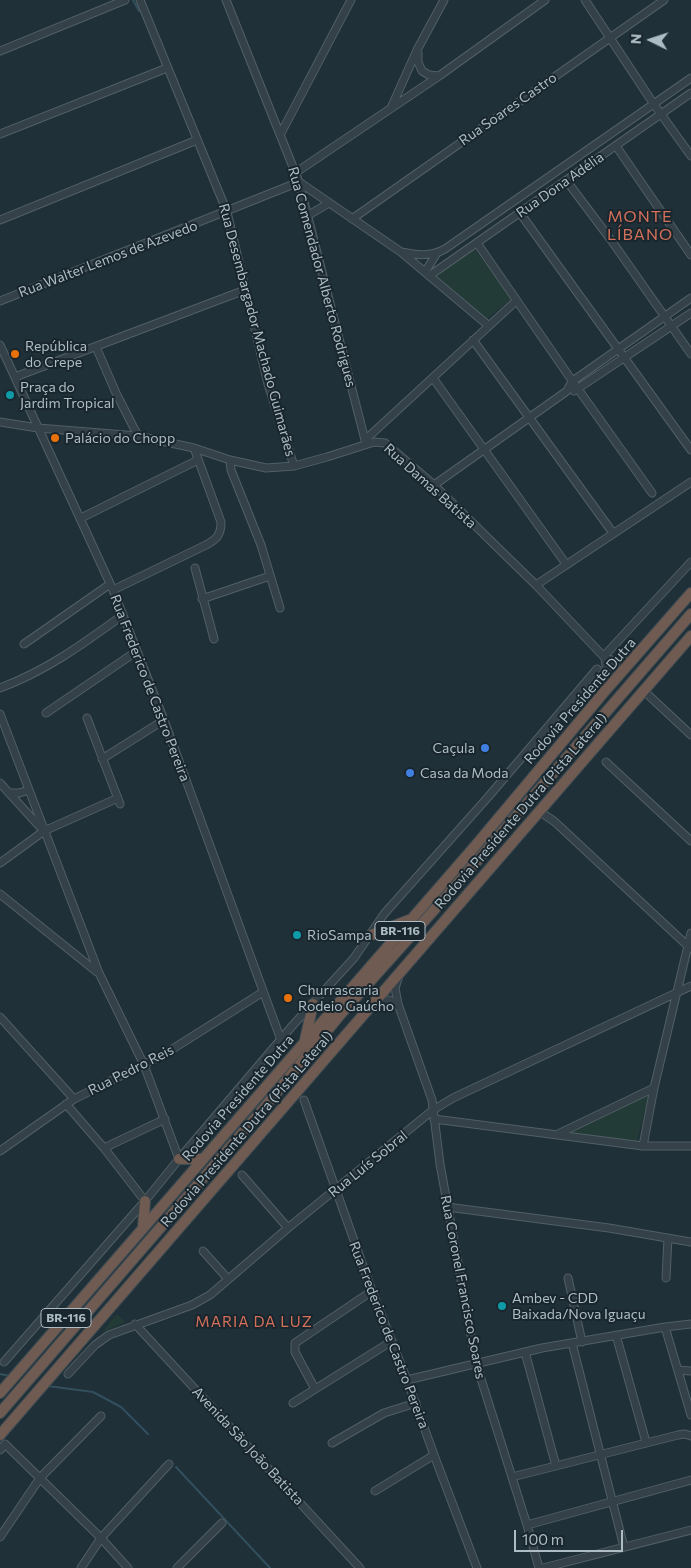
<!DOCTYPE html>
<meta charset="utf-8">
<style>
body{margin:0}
#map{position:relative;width:691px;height:1568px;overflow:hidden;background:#203038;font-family:Commissioner,sans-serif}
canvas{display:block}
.north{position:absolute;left:626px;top:15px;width:50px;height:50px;-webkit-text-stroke:4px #19262d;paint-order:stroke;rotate:274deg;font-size:14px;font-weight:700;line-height:20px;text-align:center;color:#aebdc5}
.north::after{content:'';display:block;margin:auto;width:18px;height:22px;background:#aebdc5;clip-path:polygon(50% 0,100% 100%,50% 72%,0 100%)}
.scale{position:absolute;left:514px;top:1530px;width:109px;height:22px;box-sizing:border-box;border:2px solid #aebdc5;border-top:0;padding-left:6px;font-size:15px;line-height:18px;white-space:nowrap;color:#aebdc5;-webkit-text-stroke:4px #19262d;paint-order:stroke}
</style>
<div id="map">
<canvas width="691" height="1568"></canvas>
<div class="north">N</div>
<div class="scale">100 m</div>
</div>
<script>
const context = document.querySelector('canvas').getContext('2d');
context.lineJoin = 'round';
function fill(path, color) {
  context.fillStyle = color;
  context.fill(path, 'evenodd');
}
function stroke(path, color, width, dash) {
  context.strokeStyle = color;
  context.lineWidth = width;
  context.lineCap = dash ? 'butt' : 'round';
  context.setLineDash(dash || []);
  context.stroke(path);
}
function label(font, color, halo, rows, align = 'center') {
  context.font = font + ' Commissioner,sans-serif';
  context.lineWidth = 4;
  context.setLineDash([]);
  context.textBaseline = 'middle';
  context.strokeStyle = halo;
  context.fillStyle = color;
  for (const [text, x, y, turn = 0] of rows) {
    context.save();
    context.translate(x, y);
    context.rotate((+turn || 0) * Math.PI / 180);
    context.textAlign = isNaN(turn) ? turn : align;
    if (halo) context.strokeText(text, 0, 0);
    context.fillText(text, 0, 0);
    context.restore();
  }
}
fill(new Path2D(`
 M474,248L511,299L487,319L437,276Z
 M649,1094L637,1141L567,1134Z
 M117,1314L125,1322L101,1333Z`), '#233b37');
stroke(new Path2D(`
 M133,0L139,11
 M0,1374L10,1376
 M48,1386L93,1392L121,1407L148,1434
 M176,1467L270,1568`), '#324f5d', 2);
const minor = new Path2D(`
 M140,0L227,212L268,384L294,466
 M226,0L299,182L366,444
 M585,0L653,103L691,156
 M0,51L125,0
 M418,53V62L422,71L429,75L439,76
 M391,108L417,50L444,0
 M0,134L167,68
 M280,135L351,0
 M616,146L691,255
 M295,173L439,76L545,0
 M566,180L611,240L691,354
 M299,182L401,252L489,326
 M520,213L691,450
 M307,216L329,203
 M352,219L664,0
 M0,220L197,140
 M477,243L573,382L652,493
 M401,252C416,255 431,257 445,249L691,78
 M425,272L437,253
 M429,276L691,93
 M0,301L299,182
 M473,340L613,533
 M0,345L113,590L164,720L281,1040
 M96,347L116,393L138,436
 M15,377L245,290
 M433,378L566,564
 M574,391L691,313
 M0,422L38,428L138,436L194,448L230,460L266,468L294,466L327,457L374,442L385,443L434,485L499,549L536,585L605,658L619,662L632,661
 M365,440L516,301
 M230,460L231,470L261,545L280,608
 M434,485L567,391L570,385L577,378L691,298
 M81,518L198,460
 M195,568L214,639
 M536,585L691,482
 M113,590L206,545C217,539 221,535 221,522L194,448
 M202,599L270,576
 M24,644L110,584
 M604,656L691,562
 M0,688C46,671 83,644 123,615
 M605,690L607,675L605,658
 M644,691L691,735
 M46,713L137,651
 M0,714L99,973L144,1065L179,1159
 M87,718L120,804
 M102,759L164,720
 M606,762L691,841
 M0,783L40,827
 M9,793H19L29,790
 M539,811L555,822L690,948
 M0,863L44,831L118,798
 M0,894L97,972
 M399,976L395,988L398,1004L432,1100L440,1164L476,1363L527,1525L539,1568
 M373,1007L389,1000L398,1004
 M0,1017L74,1099
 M304,1100L372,1291L407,1380L434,1455L477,1568
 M66,1104L104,1148L145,1201
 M434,1119L643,1146H691
 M558,1134L654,1088
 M643,1146L654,1088L691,933
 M104,1148L165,1119
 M0,1151L74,1099L163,1055L263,992
 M242,1175L288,1228
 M447,1207L609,1228L691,1242
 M203,1251L228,1279
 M568,1278L582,1342
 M666,1278L668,1238
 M135,1324L360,1568
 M665,1327L691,1415
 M616,1335L646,1442
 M572,1343L624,1547
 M525,1352L556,1466
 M4,1362L145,1201L179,1159L293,1025L354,958L384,914L489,796L597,669
 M678,1370L691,1371
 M68,1374L95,1345L109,1335L192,1305L210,1295L288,1228L433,1110L453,1098L691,986
 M407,1380L542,1348L665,1327L691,1324
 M315,1389L295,1352V1343L372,1291
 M293,1403L392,1341
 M332,1443L384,1413L416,1403
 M0,1450L5,1444L101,1538L128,1568
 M512,1477L678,1435L685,1434L691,1436
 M375,1491L434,1455
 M527,1525L691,1480
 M0,1537L40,1478L101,1416
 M81,1568L101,1538L169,1464
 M177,1568L222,1523
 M543,1568L691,1530`);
const highway = new Path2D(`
 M371,935L409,920
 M305,1040L313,1004
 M179,1159H203
 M143,1228L145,1201
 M0,1393L476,845L605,691L691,593
 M0,1413L263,1109L340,1015L451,891L691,614
 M0,1435L691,636`);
stroke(minor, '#515f66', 9);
stroke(highway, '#3e4c53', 12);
stroke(minor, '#344148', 7);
stroke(highway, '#6f5b51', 10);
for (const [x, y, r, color] of [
 [15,354,5,"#e8710a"],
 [10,395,5,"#0f9aa8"],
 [55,438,5,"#e8710a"],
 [485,748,5,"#3f7fe0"],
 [410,773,5,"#3f7fe0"],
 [297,935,5,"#0f9aa8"],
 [288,998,5,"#e8710a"],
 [502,1306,5,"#0f9aa8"]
]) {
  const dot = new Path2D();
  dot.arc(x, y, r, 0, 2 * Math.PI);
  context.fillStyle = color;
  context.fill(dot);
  stroke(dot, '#19262d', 2);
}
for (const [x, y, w] of [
 [400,931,50],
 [66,1318,50]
]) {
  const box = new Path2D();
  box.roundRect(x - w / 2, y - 9.5, w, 19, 4);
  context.fillStyle = '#19262d';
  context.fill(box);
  stroke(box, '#aebdc5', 1);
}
label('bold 12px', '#aebdc5', null, [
 ["BR-116",400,931],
 ["BR-116",66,1318]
]);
label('14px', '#aebdc5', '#19262d', [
 ["Rua Soares Castro",508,109,-35],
 ["Rua Dona Adélia",560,185,-35],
 ["Rua Walter Lemos de Azevedo",108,259,-21],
 ["Rua Comendador Alberto Rodrigues",322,277,75],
 ["Rua Desembargador Machado Guimarães",257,330,75],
 ["Rua Damas Batista",430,486,42],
 ["Rua Frederico de Castro Pereira",150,688,69],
 ["Rodovia Presidente Dutra",580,701,-49],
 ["Rodovia Presidente Dutra (Pista Lateral)",521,811,-49],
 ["Rua Pedro Reis",131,1070,-27],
 ["Rodovia Presidente Dutra",238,1098,-49],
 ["Rodovia Presidente Dutra (Pista Lateral)",247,1129,-49],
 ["Rua Luís Sobral",368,1164,-39],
 ["Rua Coronel Francisco Soares",463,1287,79],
 ["Rua Frederico de Castro Pereira",389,1335,69],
 ["Avenida São João Batista",248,1446,47]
]);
label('14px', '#aebdc5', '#19262d', [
 ["República",25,346],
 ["do Crepe",25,362],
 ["Praça do",20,387],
 ["Jardim Tropical",20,403],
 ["Palácio do Chopp",65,438],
 ["Caçula",475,748,"right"],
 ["Casa da Moda",420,773],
 ["RioSampa",307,935],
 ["Churrascaria",298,990],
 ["Rodeio Gaúcho",298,1006],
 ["Ambev - CDD",512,1298],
 ["Baixada/Nova Iguaçu",512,1314]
], 'left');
context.letterSpacing = '1px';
label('15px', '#d4705a', '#19262d', [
 ["MARIA DA LUZ",254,1322]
]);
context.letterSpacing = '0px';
context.letterSpacing = '1px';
label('16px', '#d4705a', '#19262d', [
 ["MONTE",640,217],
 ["LÍBANO",640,235]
]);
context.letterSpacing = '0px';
</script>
